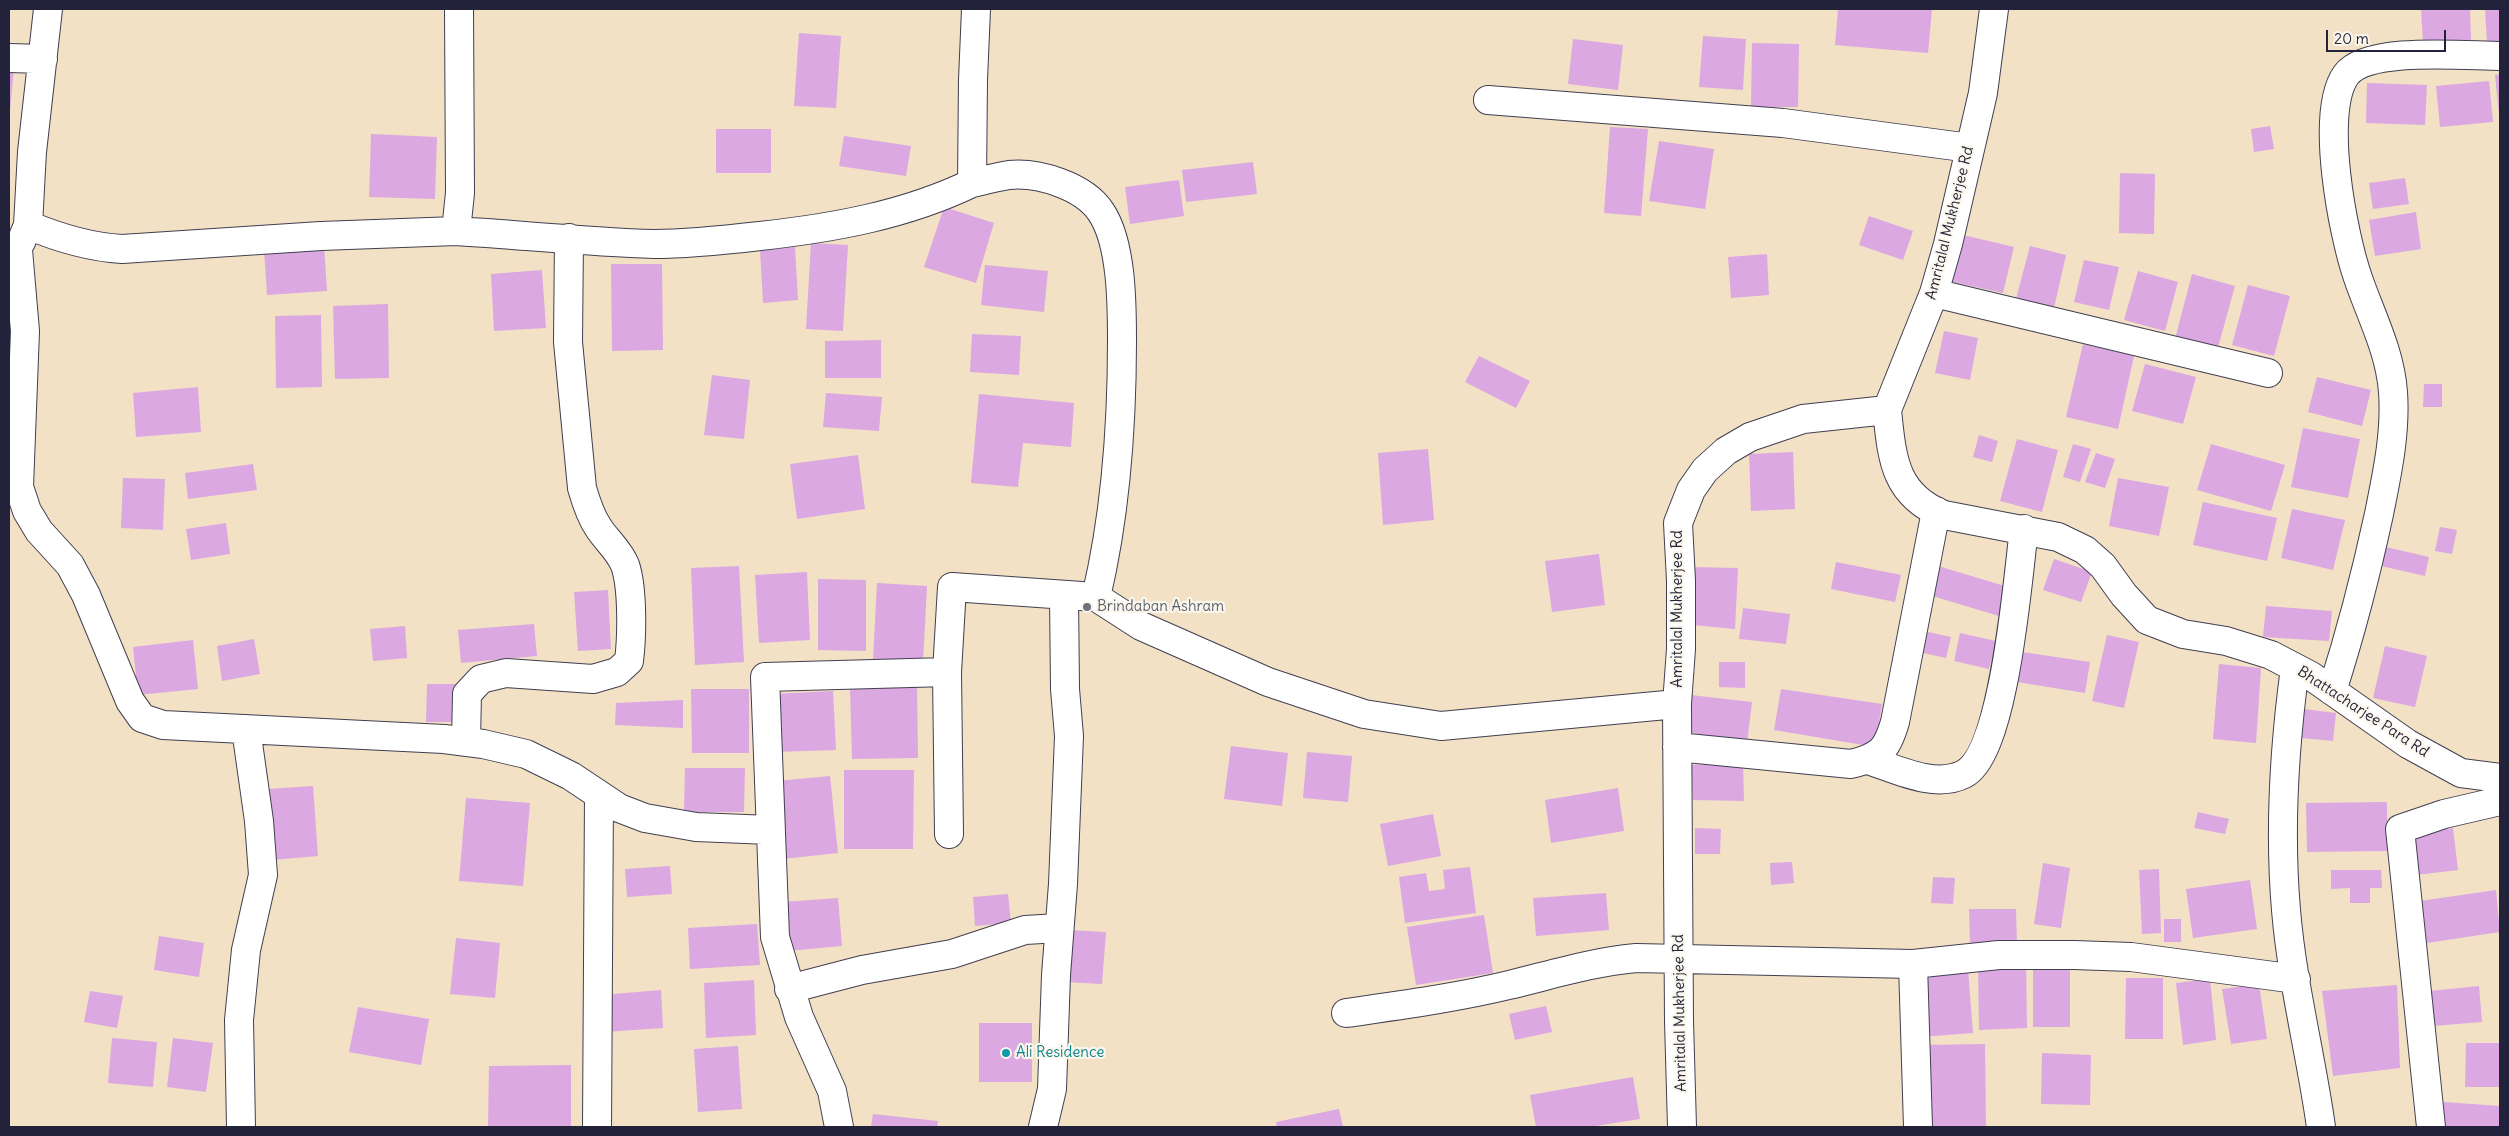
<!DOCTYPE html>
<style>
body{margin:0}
#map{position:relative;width:2509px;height:1136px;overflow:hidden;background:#f2e1c5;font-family:Delius,sans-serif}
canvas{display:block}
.frame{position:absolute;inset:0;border:10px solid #22223b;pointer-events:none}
.scale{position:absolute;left:2326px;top:30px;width:120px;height:22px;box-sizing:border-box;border:2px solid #22223b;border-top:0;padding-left:6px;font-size:15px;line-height:18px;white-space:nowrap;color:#22223b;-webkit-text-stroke:4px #fbf7ec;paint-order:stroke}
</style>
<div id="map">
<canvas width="2509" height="1136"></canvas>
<div class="frame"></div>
<div class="scale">20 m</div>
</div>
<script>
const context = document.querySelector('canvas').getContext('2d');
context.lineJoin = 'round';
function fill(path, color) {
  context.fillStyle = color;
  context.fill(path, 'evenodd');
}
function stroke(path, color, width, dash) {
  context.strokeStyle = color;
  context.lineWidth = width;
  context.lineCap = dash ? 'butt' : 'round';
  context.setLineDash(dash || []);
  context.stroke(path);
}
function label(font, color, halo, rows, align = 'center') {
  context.font = font + ' Delius,sans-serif';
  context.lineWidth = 4.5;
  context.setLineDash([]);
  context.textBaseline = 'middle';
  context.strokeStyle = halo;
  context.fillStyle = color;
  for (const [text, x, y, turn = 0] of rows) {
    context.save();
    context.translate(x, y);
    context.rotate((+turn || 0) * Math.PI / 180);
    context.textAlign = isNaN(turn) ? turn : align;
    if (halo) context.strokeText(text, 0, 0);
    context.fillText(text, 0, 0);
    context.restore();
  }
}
fill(new Path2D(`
 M1838,9H1932L1928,53L1835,45Z
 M2421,9H2470L2471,40L2423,43Z
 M2485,9H2500V41L2487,42Z
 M799,33L841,36L836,108L794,106Z
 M1703,36L1746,39L1743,90L1699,87Z
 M1573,39L1623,45L1618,90L1568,84Z
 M1752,43L1799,44L1798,107H1751Z
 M9,68H14L10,111H9Z
 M2500,74V114H2499L2495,75Z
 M2489,81L2493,122L2440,127L2436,86Z
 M2367,83L2427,85L2425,125L2366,123Z
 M2270,126L2274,149L2254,152L2251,129Z
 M1610,127L1648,129L1641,216L1604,213Z
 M716,129H771V173H716Z
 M371,134L437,137L435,199L369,197Z
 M844,136L911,146L906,176L839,166Z
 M1659,141L1714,149L1705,209L1649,201Z
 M1253,162L1257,194L1186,202L1182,170Z
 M2120,173L2155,174L2154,234L2119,233Z
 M2405,178L2409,204L2373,209L2369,183Z
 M1179,180L1184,216L1130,224L1125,187Z
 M944,207L994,223L976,283L924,267Z
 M2416,212L2421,249L2375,256L2369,220Z
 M1869,216L1913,231L1903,260L1859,245Z
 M1959,234L2014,247L2003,293L1948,281Z
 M811,243L848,245L843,331L806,329Z
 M324,245L327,291L267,295L264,249Z
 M2030,246L2066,255L2054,308L2016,299Z
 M795,247L798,300L763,303L760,250Z
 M1767,254L1769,295L1731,298L1728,257Z
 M2084,260L2119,267L2109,310L2074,302Z
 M611,264H662L663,350L612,351Z
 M985,265L1048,271L1044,312L981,305Z
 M542,270L546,328L494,331L491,274Z
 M2138,271L2178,282L2165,331L2124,320Z
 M2192,274L2235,286L2217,351L2175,339Z
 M2248,285L2290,296L2274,356L2232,345Z
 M388,304L389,378L335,379L333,306Z
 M321,315L322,387L276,388L275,316Z
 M1944,331L1978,338L1970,380L1935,373Z
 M972,334L1021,336L1019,375L970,372Z
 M881,340V378H825V341Z
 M2083,344L2134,356L2118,429L2066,417Z
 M1479,356L1530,381L1516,408L1465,382Z
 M2145,364L2196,377L2183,424L2132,411Z
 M712,375L750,380L744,439L704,435Z
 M2317,377L2371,390L2362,426L2308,412Z
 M2424,384H2442V407H2423Z
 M198,387L201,432L136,437L133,393Z
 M826,393L882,397L879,431L823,427Z
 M979,394L1074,403L1071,447L1023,443L1018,487L971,483Z
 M2303,428L2360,439L2348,498L2291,487Z
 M1979,435L1998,441L1992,462L1973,457Z
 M2017,439L2058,450L2042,512L2000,501Z
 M2073,444L2091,449L2080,482L2063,477Z
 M2211,444L2285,465L2271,511L2197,490Z
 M1428,449L1434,520L1383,525L1378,453Z
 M1793,452L1795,509L1751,511L1749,454Z
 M2096,453L2115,459L2105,488L2085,482Z
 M858,455L865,509L797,519L790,464Z
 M253,464L257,490L188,499L185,473Z
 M123,478L165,479L163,530L121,528Z
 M2118,478L2169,487L2159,536L2109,526Z
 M2203,502L2277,518L2267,561L2193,545Z
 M2292,509L2345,520L2333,570L2281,558Z
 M226,523L230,554L191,560L186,529Z
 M2440,527L2457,530L2452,554L2435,551Z
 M2386,547L2429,557L2425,576L2381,566Z
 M1599,554L1605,605L1552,612L1545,561Z
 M2054,559L2092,572L2081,602L2043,590Z
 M1836,562L1901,575L1895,602L1831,589Z
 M739,566L744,662L695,665L691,568Z
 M1938,566L2008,587L1999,616L1929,595Z
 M1692,567L1738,568L1735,629L1692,625Z
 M807,572L810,640L759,643L755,575Z
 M818,579L866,580V651L818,650Z
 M877,583L927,586L923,663L873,660Z
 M608,590L611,649L578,651L574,592Z
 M2266,606L2332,611L2329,641L2263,637Z
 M1743,608L1790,614L1786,644L1739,639Z
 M534,624L537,656L461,663L458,630Z
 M405,626L407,658L373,661L370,629Z
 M1919,630L1951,637L1946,658L1914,651Z
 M1960,633L1996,641L1989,669L1954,661Z
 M2107,635L2139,642L2124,708L2092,701Z
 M254,639L260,674L222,681L217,646Z
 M193,640L198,689L138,695L133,647Z
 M2385,646L2427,656L2415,707L2373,698Z
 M2022,652L2090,662L2085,693L2017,682Z
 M1719,662H1745V688L1719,687Z
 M2219,664L2261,668L2256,743L2213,739Z
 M427,684H457V722H426Z
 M917,686L918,758L852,759L850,687Z
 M691,689H749V753H692Z
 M1781,689L1882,704L1875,747L1774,730Z
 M833,691L836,750L775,752L773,694Z
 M1691,695L1752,702L1747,743L1688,732Z
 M683,700V728L615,725L616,703Z
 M2304,709L2336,713L2333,741L2301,738Z
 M1231,746L1288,753L1282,806L1224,799Z
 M1307,752L1352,756L1348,802L1303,798Z
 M1743,762L1744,801L1693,800L1691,765Z
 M685,768H745L744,812H684Z
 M844,770H914L913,849H844Z
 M830,776L838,853L783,859L776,781Z
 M313,786L318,856L272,860L267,789Z
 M1618,788L1624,831L1551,843L1545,800Z
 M466,798L530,803L523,886L459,881Z
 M2387,802V851L2307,852L2306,803Z
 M2198,812L2229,819L2225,834L2194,828Z
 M1433,814L1441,856L1388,866L1380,824Z
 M1695,828L1721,829L1720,854H1695Z
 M2453,828L2458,870L2416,875L2410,834Z
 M1792,862L1794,883L1771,885L1770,863Z
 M2043,863L2070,868L2061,928L2034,924Z
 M670,866L672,894L627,897L625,869Z
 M1470,867L1476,913L1405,923L1399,877L1426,873L1429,891L1445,889L1443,870Z
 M2159,869L2161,933L2142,934L2139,870Z
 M2331,870H2381L2382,888H2370V903H2350V888L2331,889Z
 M1933,877L1955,878L1953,904L1931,903Z
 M2250,880L2257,929L2193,938L2186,889Z
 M2496,890L2500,932L2427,943L2420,901Z
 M1606,893L1609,930L1536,936L1533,898Z
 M1008,894L1011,923L975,926L973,897Z
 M838,898L842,946L787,951L783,902Z
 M1969,909H2016L2017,944H1970Z
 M1484,915L1493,973L1416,985L1407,927Z
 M2164,919H2181V942H2164Z
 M757,924L760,965L690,969L688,928Z
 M1068,930L1106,932L1102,984L1064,982Z
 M159,936L204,943L199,977L154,970Z
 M456,938L500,943L495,998L450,994Z
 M2026,962L2027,1028L1979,1030L1978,963Z
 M2033,964H2070V1027H2033Z
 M1968,969L1973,1033L1921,1037L1916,973Z
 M2126,978H2163V1039H2125Z
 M2210,979L2216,1040L2183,1045L2176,983Z
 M754,980L756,1035L706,1038L704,983Z
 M2259,984L2267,1039L2231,1044L2222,989Z
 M2397,985L2400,1068L2333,1076L2322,991Z
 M2479,986L2482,1022L2433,1026L2429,991Z
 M661,990L663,1028L604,1032L601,995Z
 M90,991L123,996L117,1028L84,1022Z
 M1546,1006L1552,1032L1515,1040L1509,1014Z
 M358,1007L429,1019L421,1065L349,1052Z
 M979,1023H1032V1082H979Z
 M112,1038L157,1042L153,1087L108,1083Z
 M173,1038L213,1043L206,1092L167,1087Z
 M2466,1043H2500V1087H2465Z
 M1985,1044L1986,1127H1923L1922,1045Z
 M738,1046L742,1109L698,1112L694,1049Z
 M2042,1053L2091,1055L2090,1105L2041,1104Z
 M571,1065V1126H488L489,1066Z
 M1633,1077L1640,1119L1589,1127H1536L1530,1095Z
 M2444,1102L2500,1106V1127H2442Z
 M1339,1109L1343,1127H1277L1276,1122Z
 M873,1114L938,1121L937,1127H871Z`), '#dba8e2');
const minor = new Path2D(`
 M9,58L43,59
 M1488,100L1783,123L1970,148
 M28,225C59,238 88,247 122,249L321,236L456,231L460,193L459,9
 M456,231C522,235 588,242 654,244C689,244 725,240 760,236C833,228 906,215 972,183L973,80L976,9
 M21,242L28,225L32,152L48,9
 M18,250L25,331L19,487L27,511L39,531L70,565L86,595L130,701L142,718L163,725L444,739L483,744L526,754L571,776L619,808L645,818L696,827L770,830
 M1934,293L2268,373
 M1887,410C1892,458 1894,495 1944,515L2058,537L2085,550L2103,566L2124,595L2147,620L2183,634L2226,641L2271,655L2311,676L2408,744L2461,773L2500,778
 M1096,597L1141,626L1268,682L1364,714L1441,726L1677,704
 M2295,668C2284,749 2279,828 2286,910C2292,983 2311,1055 2321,1127
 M2332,691C2351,632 2366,574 2379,514C2387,474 2396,433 2393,392C2390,351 2371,316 2358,278C2343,235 2319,112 2346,75C2367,46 2466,56 2500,56
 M466,742L467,694L481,679L506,673L593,679L617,672L629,661C632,637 633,588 625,565C619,550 606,540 598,527C590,515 586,502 582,488L568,342L569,238
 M1677,747L1851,764C1880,757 1887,750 1895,722L1936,511
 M1868,760C1896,769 1935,789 1964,774C2005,753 2018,575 2024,529
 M949,834L947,672L952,587L1096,597C1116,513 1122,428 1122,341C1122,305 1122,243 1101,212C1084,186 1038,172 1009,175C997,177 985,180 972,183
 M1913,964L1918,1127
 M789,989L862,970L952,954L1025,930L1059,928
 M1346,1013C1401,1005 1455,998 1509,985C1551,975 1592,962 1636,958L1913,964L1999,955H2074L2131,957L2296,979
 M241,1127L239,1020L246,950L263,875L259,821L246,729
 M597,1127L599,795
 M839,1127L832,1091L799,1017L775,937L765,677L947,672
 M1043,1127L1052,1089L1056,975L1063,884L1069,736L1065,689L1064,595
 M1682,1127L1679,1021L1677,704L1681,649V581L1678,523L1691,490L1705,470L1726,451L1750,437L1803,419L1887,410L1934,293L1948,244L1983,93L1994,9
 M2431,1127L2400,829L2444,814L2500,801`);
stroke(minor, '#413f50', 30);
stroke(minor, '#fff', 28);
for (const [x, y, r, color] of [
 [1087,607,5,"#6b7280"],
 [1006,1053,5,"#0f9aa8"]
]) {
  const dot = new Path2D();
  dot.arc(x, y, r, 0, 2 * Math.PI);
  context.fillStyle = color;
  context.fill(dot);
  stroke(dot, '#fbf7ec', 2);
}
label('15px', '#22223b', '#fbf7ec', [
 ["Amritalal Mukherjee Rd",1950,223,-76],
 ["Amritalal Mukherjee Rd",1678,609,-90],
 ["Bhattacharjee Para Rd",2363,712,33],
 ["Amritalal Mukherjee Rd",1680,1013,-91]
]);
label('15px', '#5b616d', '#fbf7ec', [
 ["Brindaban Ashram",1097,607]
], 'left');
label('15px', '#0d838f', '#fbf7ec', [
 ["Ali Residence",1016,1053]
], 'left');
</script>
